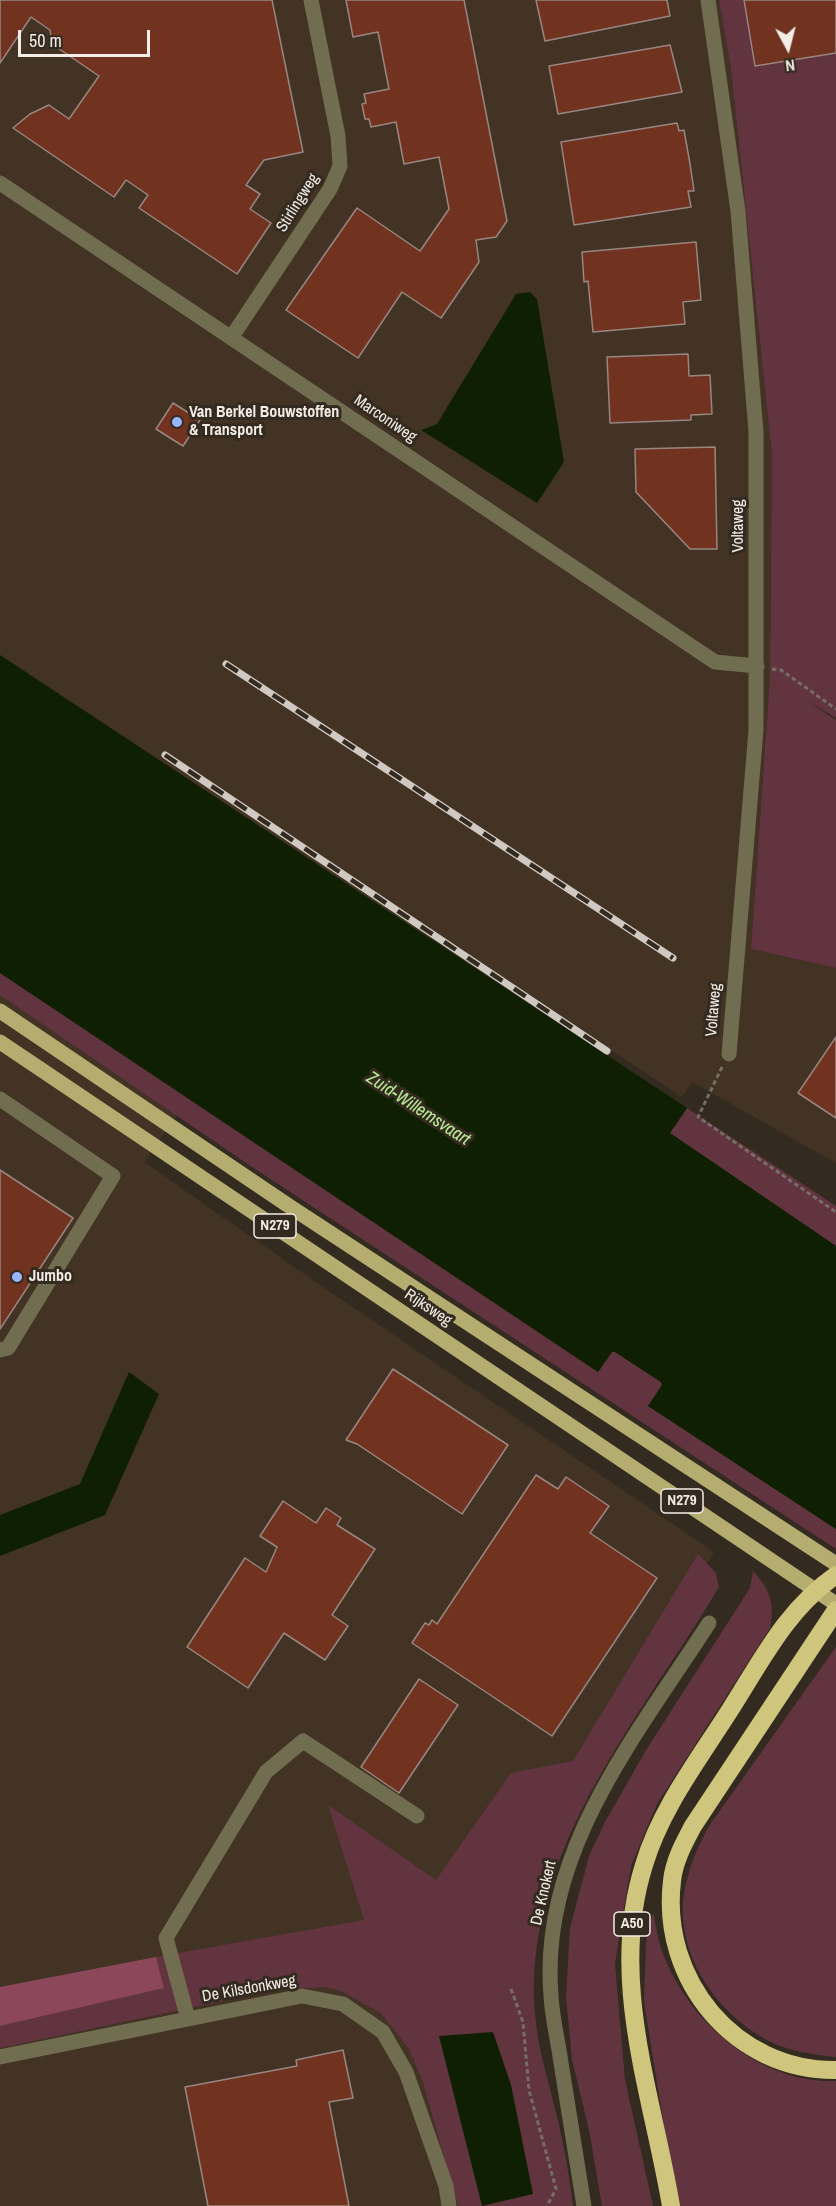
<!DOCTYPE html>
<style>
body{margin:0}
#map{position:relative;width:836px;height:2206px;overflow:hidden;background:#342b20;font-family:"Archivo Narrow",sans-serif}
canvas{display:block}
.north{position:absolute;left:758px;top:18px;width:60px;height:60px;-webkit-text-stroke:4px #342b20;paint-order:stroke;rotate:173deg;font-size:16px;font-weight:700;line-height:24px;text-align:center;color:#f3ede6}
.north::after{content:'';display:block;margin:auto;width:21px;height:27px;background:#f3ede6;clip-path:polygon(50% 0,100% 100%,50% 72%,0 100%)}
.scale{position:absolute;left:18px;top:30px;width:132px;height:27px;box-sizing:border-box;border:3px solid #f3ede6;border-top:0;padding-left:8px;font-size:18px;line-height:21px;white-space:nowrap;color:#f3ede6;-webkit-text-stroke:4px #342b20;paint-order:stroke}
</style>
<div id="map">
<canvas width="836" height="2206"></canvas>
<div class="north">N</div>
<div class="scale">50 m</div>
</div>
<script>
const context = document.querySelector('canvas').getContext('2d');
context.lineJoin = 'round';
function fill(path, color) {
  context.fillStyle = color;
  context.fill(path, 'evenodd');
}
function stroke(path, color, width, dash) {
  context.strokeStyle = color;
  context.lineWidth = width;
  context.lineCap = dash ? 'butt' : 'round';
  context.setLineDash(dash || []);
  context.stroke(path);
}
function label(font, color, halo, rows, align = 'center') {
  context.font = font + ' "Archivo Narrow",sans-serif';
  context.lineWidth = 6;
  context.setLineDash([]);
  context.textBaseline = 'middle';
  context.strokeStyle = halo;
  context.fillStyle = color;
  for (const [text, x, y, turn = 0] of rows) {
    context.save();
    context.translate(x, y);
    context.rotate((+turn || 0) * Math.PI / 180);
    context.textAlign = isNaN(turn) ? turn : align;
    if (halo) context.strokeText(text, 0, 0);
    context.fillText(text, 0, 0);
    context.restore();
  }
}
fill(new Path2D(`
 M0,0H719L731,69L772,455L770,677L751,949L836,968V1163L692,1082L682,1097L487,969L257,840L194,1092L144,1162L320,1285L714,1552L575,1767L467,2206H0Z`), '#423324');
fill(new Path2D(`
 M719,0H836V718L806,700L836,720V968L751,949L770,677L772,455L731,69Z
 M0,973L598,1372L612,1352H615L661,1382L662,1385L648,1406L836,1529V1549L249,1165L0,995Z
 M687,1108L836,1206V1246L670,1133Z
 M698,1554L716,1573L719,1587C641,1718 522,1851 535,2014C538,2056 554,2097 562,2139C567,2161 570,2184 573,2206H458L423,2082L409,2049L381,2013L341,1991L325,1987L275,1990L0,2048V2026L164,1988L156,1957L364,1920L328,1805L436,1880L511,1773L573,1761Z
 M753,1571C770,1589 775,1604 770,1628L657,1804L631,1866L615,1963L625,2080L653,2206H602L589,2130L572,2060L566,1997L570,1928L589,1856L605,1822L646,1750L750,1588Z
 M836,1647V2057C814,2055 789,2051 769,2041C717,2014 675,1954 684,1894C688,1869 697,1848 709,1826Z
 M653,1912C656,1924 657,1937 661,1948C685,2019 758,2084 836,2081V2206H677L644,2002L646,1943Z`), '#62343f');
fill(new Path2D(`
 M156,1957L164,1988L0,2026V1987Z`), '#8c485a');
fill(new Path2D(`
 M530,292L537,299L564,462L537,503L421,430L437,424L516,294Z
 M0,655L687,1108L670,1133L836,1246V1529L648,1406L662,1385L661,1382L615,1352H612L598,1372L0,973Z
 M129,1372L159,1394L105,1515L0,1556V1515L80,1484Z
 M493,2032L511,2085L533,2194L482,2206L439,2036Z`), '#0f2002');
const building = new Path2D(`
 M0,0H272L303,152L264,160L246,185L260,194L250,209L271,223L237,274L139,208L148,195L126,180L114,197L13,128L30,114L49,105L69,119L99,76L52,44L50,30L31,17L0,63Z
 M346,0H464L507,221L496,237L476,240L479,262L441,318L402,292L358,358L286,310L357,208L420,251L449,209L439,157L404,164L396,122L371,127L369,119H365L362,104L366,103L364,94L389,89L378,32L353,37Z
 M536,0H667L670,16L545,41Z
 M744,0H836V53L755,66Z
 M670,45L682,92L558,114L549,66Z
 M677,123L679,131L684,130L690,164L694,191H688L691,207L574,225L561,142Z
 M696,242L701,300L683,302L685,324L593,332L588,281L584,282L582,252Z
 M688,354L689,376L710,375L712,414L691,415V420L610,423L607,357Z
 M173,403L200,420L183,446L156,429Z
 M715,447L717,549H690L636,492L635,449Z
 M836,1037V1118L798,1093Z
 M0,1170L73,1218L0,1329Z
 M393,1369L508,1445L462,1514L357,1444L346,1440Z
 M536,1475L558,1489L566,1477L609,1506L590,1533L657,1578L552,1736L412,1643L425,1623L429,1625L432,1620L437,1624Z
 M283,1501L316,1523L326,1508L341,1518L337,1525L375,1549L332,1615L348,1626L325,1660L284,1633L248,1688L187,1647L245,1558L266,1572L277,1547L260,1536Z
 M419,1679L458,1705L399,1793L361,1767Z
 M343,2050L353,2098L329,2102L349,2206H208L185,2087L297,2066L296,2060Z`);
fill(building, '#713220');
stroke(building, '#988681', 1.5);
stroke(new Path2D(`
 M772,669L781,670L836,709
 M722,1067L698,1117L836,1212
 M511,1989L523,2022L529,2090L556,2189L547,2206`), '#766e65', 3, [4.5, 3]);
stroke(new Path2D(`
 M708,0L738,211L756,432V730L729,1054
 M0,183L715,662L757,666
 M231,338L330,189L340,166L338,136L311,0
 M0,1099L113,1176L8,1348L0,1350
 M188,2019L166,1938L266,1772L303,1741L417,1816
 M0,2057L302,1996L343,2004L383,2032L406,2072L446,2186L449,2206
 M584,2206C576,2158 569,2110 561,2063C558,2040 552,2018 551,1995C539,1853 636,1736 709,1623`), '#716d50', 15);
stroke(new Path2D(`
 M0,1011L289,1206L836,1564
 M0,1042L836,1604`), '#b5ac70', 15);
stroke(new Path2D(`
 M836,1610L693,1826C684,1843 674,1861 672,1881C660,1980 735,2071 836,2070
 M671,2206C652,2093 608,1979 644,1865C661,1808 699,1759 730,1710C762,1660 786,1610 836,1575`), '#d0c57c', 18);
const rail = new Path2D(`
 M226,664L673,958
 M165,755L607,1051`);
stroke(rail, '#d0c9c2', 7);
stroke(rail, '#342b20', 4.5, [14]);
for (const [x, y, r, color] of [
 [177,422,6,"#99b5fd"],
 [17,1277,6,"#99b5fd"]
]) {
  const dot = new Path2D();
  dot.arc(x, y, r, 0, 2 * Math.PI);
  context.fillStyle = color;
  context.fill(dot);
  stroke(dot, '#342b20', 2);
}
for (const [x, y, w] of [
 [275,1226,42],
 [682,1501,42],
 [632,1924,36]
]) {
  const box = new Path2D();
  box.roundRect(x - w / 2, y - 12, w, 24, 4.5);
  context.fillStyle = '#342b20';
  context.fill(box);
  stroke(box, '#f3ede6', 1.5);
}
label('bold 15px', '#f3ede6', null, [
 ["N279",275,1226],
 ["N279",682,1501],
 ["A50",632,1924]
]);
label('16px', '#f3ede6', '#342b20', [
 ["Stirlingweg",298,203,-58],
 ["Marconiweg",385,419,34],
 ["Voltaweg",739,526,-90],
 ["Voltaweg",714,1010,-85],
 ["Rijksweg",428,1308,34],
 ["De Knokert",544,1893,-77],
 ["De Kilsdonkweg",249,1989,-10]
]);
label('bold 16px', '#f3ede6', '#342b20', [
 ["Van Berkel Bouwstoffen",189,413],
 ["& Transport",189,431],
 ["Jumbo",29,1277]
], 'left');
label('italic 18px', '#b8eb95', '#342b20', [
 ["Zuid-Willemsvaart",418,1109,33]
]);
</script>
